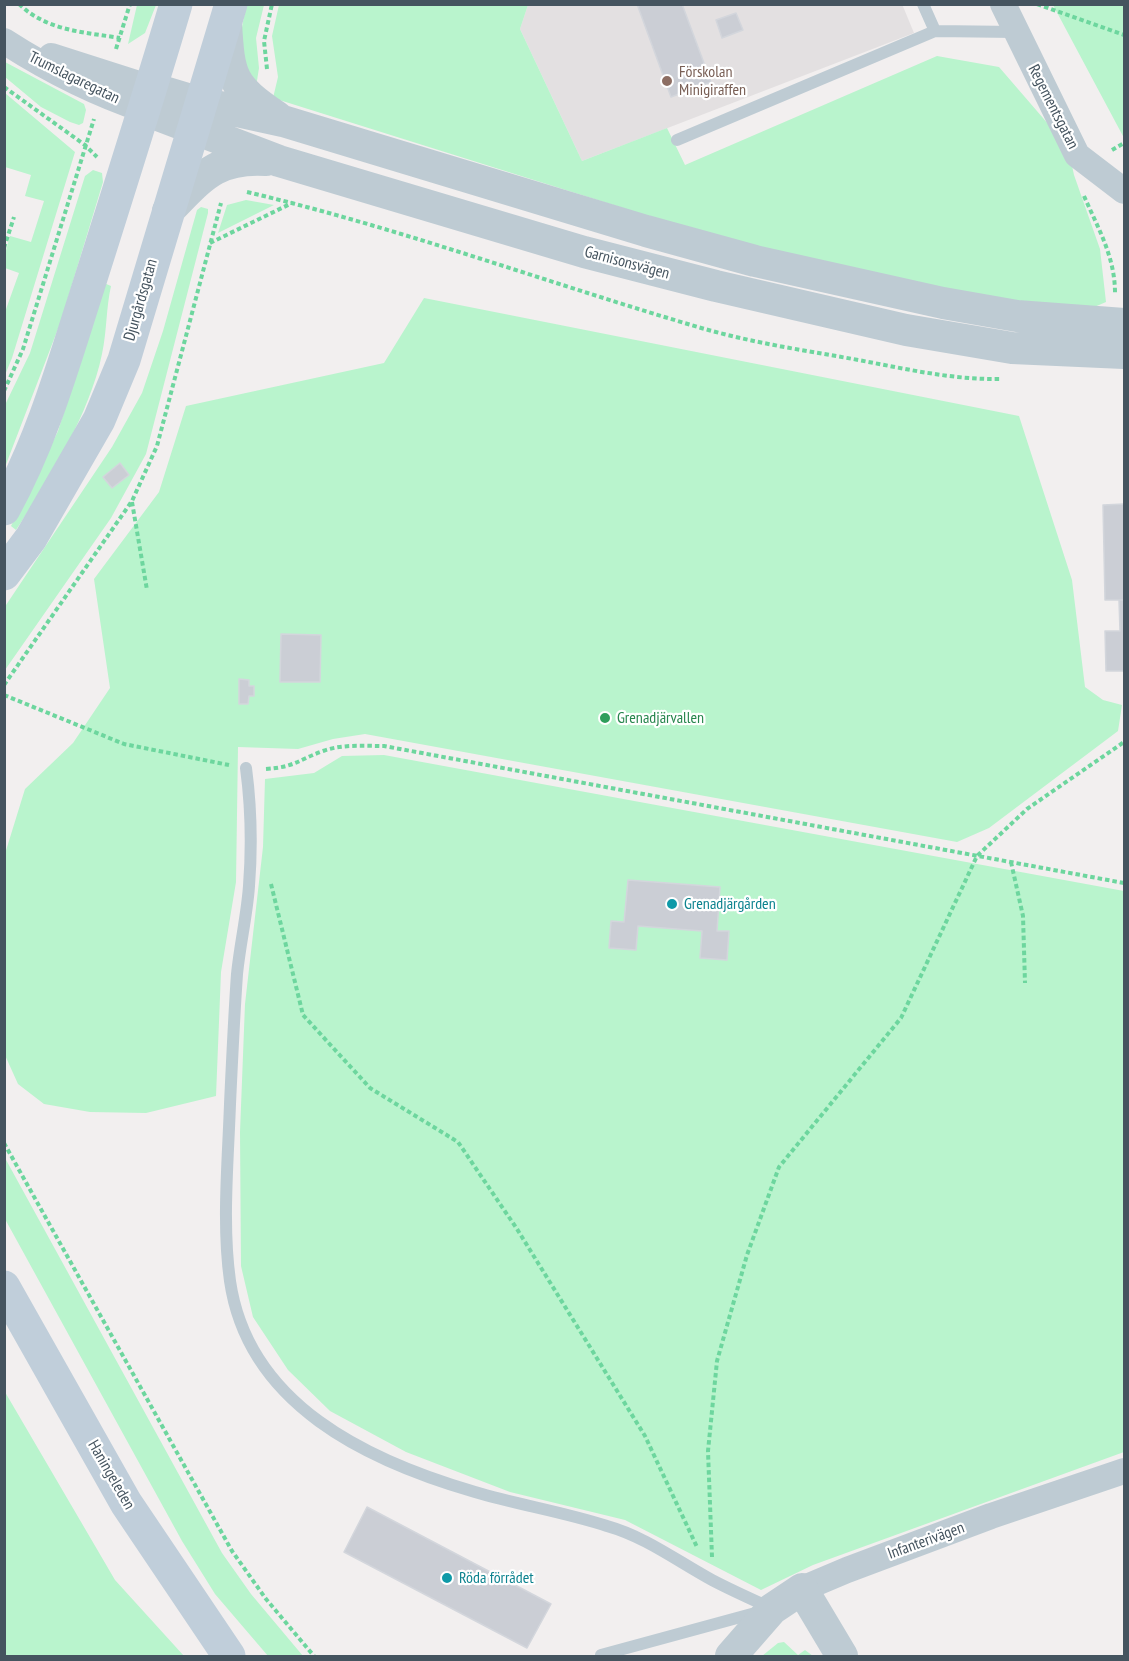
<!DOCTYPE html>
<meta charset="utf-8">
<style>
body{margin:0}
#map{position:relative;width:1129px;height:1661px;overflow:hidden;background:#f2efef;font-family:"PT Sans Narrow",sans-serif}
canvas{display:block}
.frame{position:absolute;inset:0;border:6px solid #45545f;pointer-events:none}
</style>
<div id="map">
<canvas width="1129" height="1661"></canvas>
<div class="frame"></div>
</div>
<script>
const context = document.querySelector('canvas').getContext('2d');
context.lineJoin = 'round';
function fill(path, color) {
  context.fillStyle = color;
  context.fill(path, 'evenodd');
}
function stroke(path, color, width, dash) {
  context.strokeStyle = color;
  context.lineWidth = width;
  context.lineCap = dash ? 'butt' : 'round';
  context.setLineDash(dash || []);
  context.stroke(path);
}
function label(font, color, halo, rows, align = 'center') {
  context.font = font + ' "PT Sans Narrow",sans-serif';
  context.lineWidth = 4.5;
  context.setLineDash([]);
  context.textBaseline = 'middle';
  context.strokeStyle = halo;
  context.fillStyle = color;
  for (const [text, x, y, turn = 0] of rows) {
    context.save();
    context.translate(x, y);
    context.rotate((+turn || 0) * Math.PI / 180);
    context.textAlign = isNaN(turn) ? turn : align;
    if (halo) context.strokeText(text, 0, 0);
    context.fillText(text, 0, 0);
    context.restore();
  }
}
fill(new Path2D(`
 M902,4L914,33L582,161L520,29L528,5Z`), '#e3e0e1');
fill(new Path2D(`
 M137,5H156L145,33L128,44Z
 M247,5H264L256,38L259,68L256,87C240,55 237,40 247,5Z
 M279,5H528L520,29L582,161L667,128L685,165L937,56L999,67L1068,147L1074,175L1100,249L1106,302L1092,308L993,302L712,236L273,98L278,77L272,36Z
 M1053,5H1124V138Z
 M5,62L84,104L86,110L83,123L79,125L70,122L41,107L5,77Z
 M5,93L75,152L12,358L5,375V312L19,273L5,268V254L10,236L31,242L44,201L25,196L31,175L5,167Z
 M93,170L102,173L103,182L61,321L5,467V405L30,353L85,176Z
 M246,200L274,205L218,233L227,205Z
 M201,207L208,209V213L146,454L111,518L5,670L4,608L112,447L142,393L163,331L197,210Z
 M104,283L111,286C106,308 107,331 102,354C90,413 49,480 16,530L11,526L58,431Z
 M424,298L1019,416L1072,580L1085,687L1103,700L1122,705L1118,731L989,828L957,842L365,734L333,739L298,749L238,747L236,882L221,972L216,1096L146,1113L90,1112L44,1104L18,1084L4,1053V857L25,789L73,743L110,688L94,579L159,492L186,406L384,363Z
 M384,755L1124,891V1452L813,1565L761,1590L625,1520L510,1492L406,1452L330,1411L288,1370L253,1317L241,1266L240,1132L245,1004L263,847L265,779L314,773L342,756Z
 M5,1158L222,1553L251,1594L303,1656H268L215,1594L182,1541L5,1219Z
 M5,1392L115,1580L184,1656H5Z
 M784,1642L798,1655L805,1650L813,1656H762L778,1643Z`), '#b9f4cd');
const building = new Path2D(`
 M637,4H682L711,82L671,97Z
 M736,13L743,30L722,38L716,20Z
 M120,463L129,475L112,488L103,477Z
 M1124,504V600H1105L1103,505Z
 M1119,600H1124V671H1106L1105,631H1120Z
 M281,634L321,635L320,682H280Z
 M239,679L249,680V686H254V696H249L248,704H239Z
 M628,880L720,887L717,931H729L727,960L700,958L702,931L638,926L636,950L609,948L611,921L624,922Z
 M367,1507L551,1604L527,1648L344,1552Z`);
fill(building, '#cbced5');
stroke(building, '#d3d6dc', 1.5);
stroke(new Path2D(`
 M19,4C47,31 84,32 120,38
 M1037,4L1124,35
 M116,49L130,4
 M267,69L264,41L272,4
 M4,87L85,145L97,157
 M1112,150L1124,143
 M247,192C400,228 548,283 698,327C748,342 802,350 853,359C902,368 951,380 1001,379
 M1084,196C1098,228 1115,257 1115,293
 M210,243L292,203
 M4,248L14,217
 M4,391L23,349L94,119
 M132,502L147,590
 M4,685L132,501L157,446L221,203
 M4,695L124,744L229,765
 M266,769C295,767 298,760 323,751C342,744 364,746 384,746L1124,883
 M1011,862L1023,916L1025,983
 M271,884L303,1015L370,1088L458,1142L517,1229L645,1436L697,1547
 M4,1143L232,1551L266,1599L314,1656
 M712,1557L708,1451L717,1361L747,1255L779,1167L901,1018L977,856L1027,809L1124,742`), '#6dd69e', 4, [4.5, 3]);
stroke(new Path2D(`
 M923,4L935,31L1016,32
 M677,140L935,31
 M246,768C251,806 252,847 249,886C247,915 240,944 237,974C234,1017 232,1061 230,1104C228,1162 222,1224 230,1281C248,1405 368,1461 475,1492C519,1505 564,1512 607,1526C646,1537 677,1561 712,1580C731,1590 751,1599 771,1608
 M601,1655L759,1612`), '#becbd3', 12);
stroke(new Path2D(`
 M1003,4L1077,155L1124,191
 M4,41C49,70 94,93 145,110
 M51,56L151,88
 M802,1589L847,1570L991,1516L1124,1471`), '#becbd3', 26);
stroke(new Path2D(`
 M226,23C229,77 231,86 277,117
 M151,88L201,103L283,121L646,231L755,261L943,303L1017,316L1124,324
 M145,110L279,161L584,252L716,286L906,330L1012,348L1124,353
 M168,211C201,178 215,157 266,160
 M731,1656L772,1609L802,1589L842,1656`), '#becbd3', 32);
stroke(new Path2D(`
 M4,509C41,442 62,369 85,297C116,199 147,102 176,4
 M4,574L31,538L99,420L124,360L231,4
 M4,1287L126,1503L229,1656`), '#c0ceda', 33);
for (const [x, y, r, color] of [
 [667,81,6,"#8d6e63"],
 [605,718,6,"#2e9e5b"],
 [672,904,6,"#0f9aa8"],
 [447,1578,6,"#0f9aa8"]
]) {
  const dot = new Path2D();
  dot.arc(x, y, r, 0, 2 * Math.PI);
  context.fillStyle = color;
  context.fill(dot);
  stroke(dot, '#fff', 2);
}
label('16px', '#785e54', '#fff', [
 ["Förskolan",679,72],
 ["Minigiraffen",679,90]
], 'left');
label('16px', '#45545f', '#fff', [
 ["Trumslagaregatan",74,78,26],
 ["Regementsgatan",1053,107,63],
 ["Garnisonsvägen",627,263,15],
 ["Djurgårdsgatan",141,300,-74],
 ["Haningeleden",111,1475,60],
 ["Infanterivägen",926,1541,-20]
]);
label('16px', '#27864d', '#fff', [
 ["Grenadjärvallen",617,718]
], 'left');
label('16px', '#0d838f', '#fff', [
 ["Grenadjärgården",684,904],
 ["Röda förrådet",459,1578]
], 'left');
</script>
